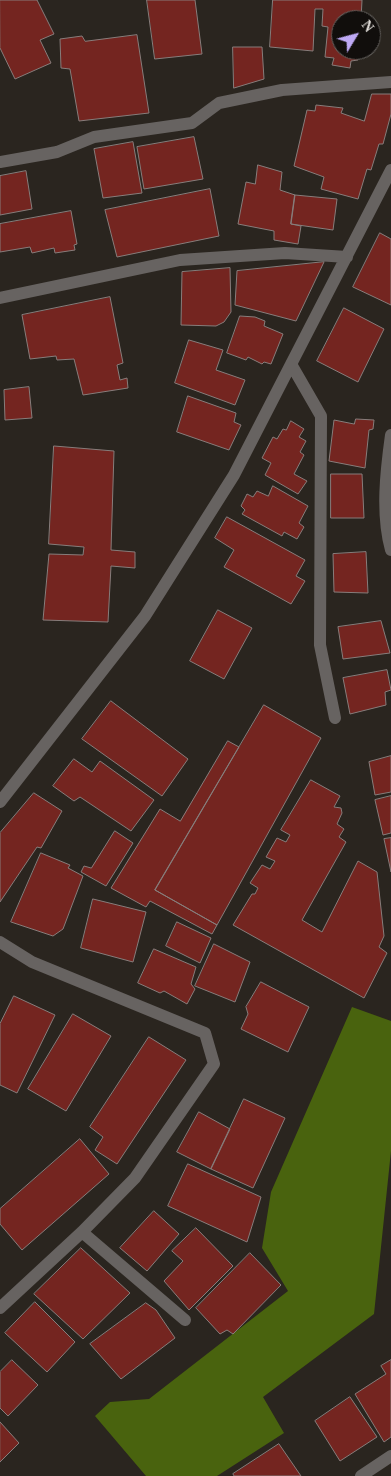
<!DOCTYPE html>
<style>
body{margin:0}
#map{position:relative;width:391px;height:1476px;overflow:hidden;background:#2a251f;font-family:"Times New Roman",serif}
canvas{display:block}
.north{position:absolute;left:331px;top:10px;width:50px;height:50px;box-sizing:border-box;background:#110e0c;border:1px solid #666360;border-radius:50%;rotate:53deg;font-size:14px;font-weight:700;line-height:20px;text-align:center;color:#e6e2de}
.north::after{content:'';display:block;margin:auto;width:18px;height:22px;background:#bea9f5;clip-path:polygon(50% 0,100% 100%,50% 72%,0 100%)}
</style>
<div id="map">
<canvas width="391" height="1476"></canvas>
<div class="north">N</div>
</div>
<script>
const context = document.querySelector('canvas').getContext('2d');
context.lineJoin = 'round';
function fill(path, color) {
  context.fillStyle = color;
  context.fill(path, 'evenodd');
}
function stroke(path, color, width, dash) {
  context.strokeStyle = color;
  context.lineWidth = width;
  context.lineCap = dash ? 'butt' : 'round';
  context.setLineDash(dash || []);
  context.stroke(path);
}
fill(new Path2D(`
 M352,1007L391,1021V1151L374,1314L263,1397L284,1433L217,1476H146L95,1416L110,1402L149,1399L288,1291L262,1248L271,1192Z`), '#49630e');
const building = new Path2D(`
 M0,0H37L54,34L40,40L51,63L15,79L0,48Z
 M147,0H195L202,54L155,59Z
 M273,0H362L361,20H341V50H359L358,60L351,61L350,68L332,65L334,58L325,57L328,27L322,26L323,9H315L313,51L270,47Z
 M137,35L149,113L79,121L70,69L61,68L60,39L82,36L85,41Z
 M233,47H262L264,79L234,88Z
 M372,94H391V114L383,144H379L371,170L367,169L358,199L321,189L324,177L294,166L307,110L315,111L316,105L343,108L341,113L364,121Z
 M194,137L203,179L144,189L137,147Z
 M133,142L142,193L103,198L94,149Z
 M258,165L282,172L280,190L295,195L291,224L301,226L298,244L274,240V231L238,224L246,182L255,184Z
 M26,171L32,209L0,215V176Z
 M210,189L219,236L117,257L105,210Z
 M295,195L337,199L333,230L291,224Z
 M71,211L77,244L74,245L75,250L55,253L54,248L32,253L30,247L0,252V224Z
 M380,233L391,239V305L353,287Z
 M324,262L296,321L235,305L237,271Z
 M230,268L231,312L224,322L216,326L181,325L182,272Z
 M110,297L123,363L117,365L120,380L127,378L128,388L83,395L74,359L57,360L56,356L30,359L22,315Z
 M344,308L384,329L358,382L317,361Z
 M240,316L255,317L265,321L264,326L283,334L271,364L264,362L262,364L248,357L246,360L227,353Z
 M189,340L223,350L216,370L245,380L235,405L175,383Z
 M29,387L32,418L5,420L4,390Z
 M188,396L236,413L234,422L241,425L229,450L177,432Z
 M356,419L374,420L373,429L369,430L365,468L329,461L334,420L354,424Z
 M291,421L304,429L299,437L306,441L300,452L304,455L294,474L307,481L298,494L265,475L271,463L262,458L273,437L277,439L283,429L286,430Z
 M54,446L114,451L111,550L135,552V568L111,566L108,622L43,620L49,554L83,555L84,547L49,544Z
 M331,474H362L364,518H331Z
 M273,486L308,506L299,523L304,527L297,539L284,532L282,536L242,514L245,510L241,506L247,494L253,497L257,491L268,496Z
 M227,517L305,560L296,576L305,581L291,604L224,567L234,550L215,538Z
 M366,552L368,593L334,592L333,554Z
 M218,610L252,628L224,679L190,661Z
 M381,621L390,653L343,659L338,627Z
 M387,670L391,690L385,692L386,705L350,714L343,678Z
 M111,701L188,759L162,796L82,739Z
 M264,705L321,738L217,925L155,890Z
 M228,741L239,747L155,890L217,925L212,934L150,901L146,907L111,888L160,809L180,821Z
 M391,756V792L375,795L369,762Z
 M74,759L92,772L100,761L154,800L131,831L80,797L74,801L53,786Z
 M311,780L340,796L334,807L341,808L342,813L337,824L344,829L339,837L346,842L302,920L322,932L358,861L377,872L384,936L379,947L387,953L364,998L233,925L252,894H255L258,888L250,883L262,865L270,869L275,861L266,857L277,838L286,842L290,835L281,830Z
 M34,793L62,811L41,848L37,847L0,902V833Z
 M391,796V833L383,835L375,800Z
 M115,831L133,843L106,886L81,872L84,866L91,868Z
 M391,838V872L384,839Z
 M41,853L70,865L68,868L83,876L63,929L53,936L11,922Z
 M93,899L146,912L133,962L81,948Z
 M177,922L211,938L200,963L166,946Z
 M214,944L250,962L235,1002L195,986Z
 M154,949L196,967L191,984L195,989L187,1004L164,991L160,993L138,983Z
 M261,982L309,1007L288,1052L241,1029L248,1014L246,1007Z
 M14,996L55,1015L17,1093L0,1085V1024Z
 M73,1014L111,1036L66,1111L28,1089Z
 M149,1037L186,1060L117,1164L95,1150L103,1137L90,1127Z
 M244,1099L285,1118L253,1188L211,1169Z
 M199,1112L230,1129L211,1169L177,1152Z
 M80,1139L109,1174L22,1250L0,1224V1209Z
 M188,1164L261,1197L247,1242L168,1206Z
 M154,1211L179,1234L147,1271L120,1248Z
 M196,1228L233,1266L189,1310L164,1281L183,1261L172,1251Z
 M81,1248L130,1293L83,1339L34,1294Z
 M250,1253L281,1285L233,1334L227,1330L220,1334L196,1308Z
 M35,1302L75,1342L47,1372L5,1333Z
 M146,1303L156,1310L175,1338L121,1379L90,1344Z
 M12,1360L38,1385L8,1416L0,1408V1372Z
 M391,1360V1437L384,1442L355,1394L386,1374L381,1366Z
 M350,1397L377,1437L340,1461L315,1421Z
 M0,1422L19,1443L0,1462Z
 M279,1444L301,1476H234L233,1474Z`);
fill(building, '#742520');
stroke(building, '#877d7b', 1);
stroke(new Path2D(`
 M0,162L57,152L94,137L192,123L219,103L282,90L391,82
 M0,298L180,260L285,253L347,257
 M291,364L321,416L320,645L335,718
 M391,435C386,471 381,514 391,550
 M0,802L145,616L234,475L391,170
 M0,942L32,962L205,1033L214,1064L135,1178L82,1232L0,1308
 M82,1232L185,1320
 M361,1476L391,1456`), '#676361', 12);
</script>
